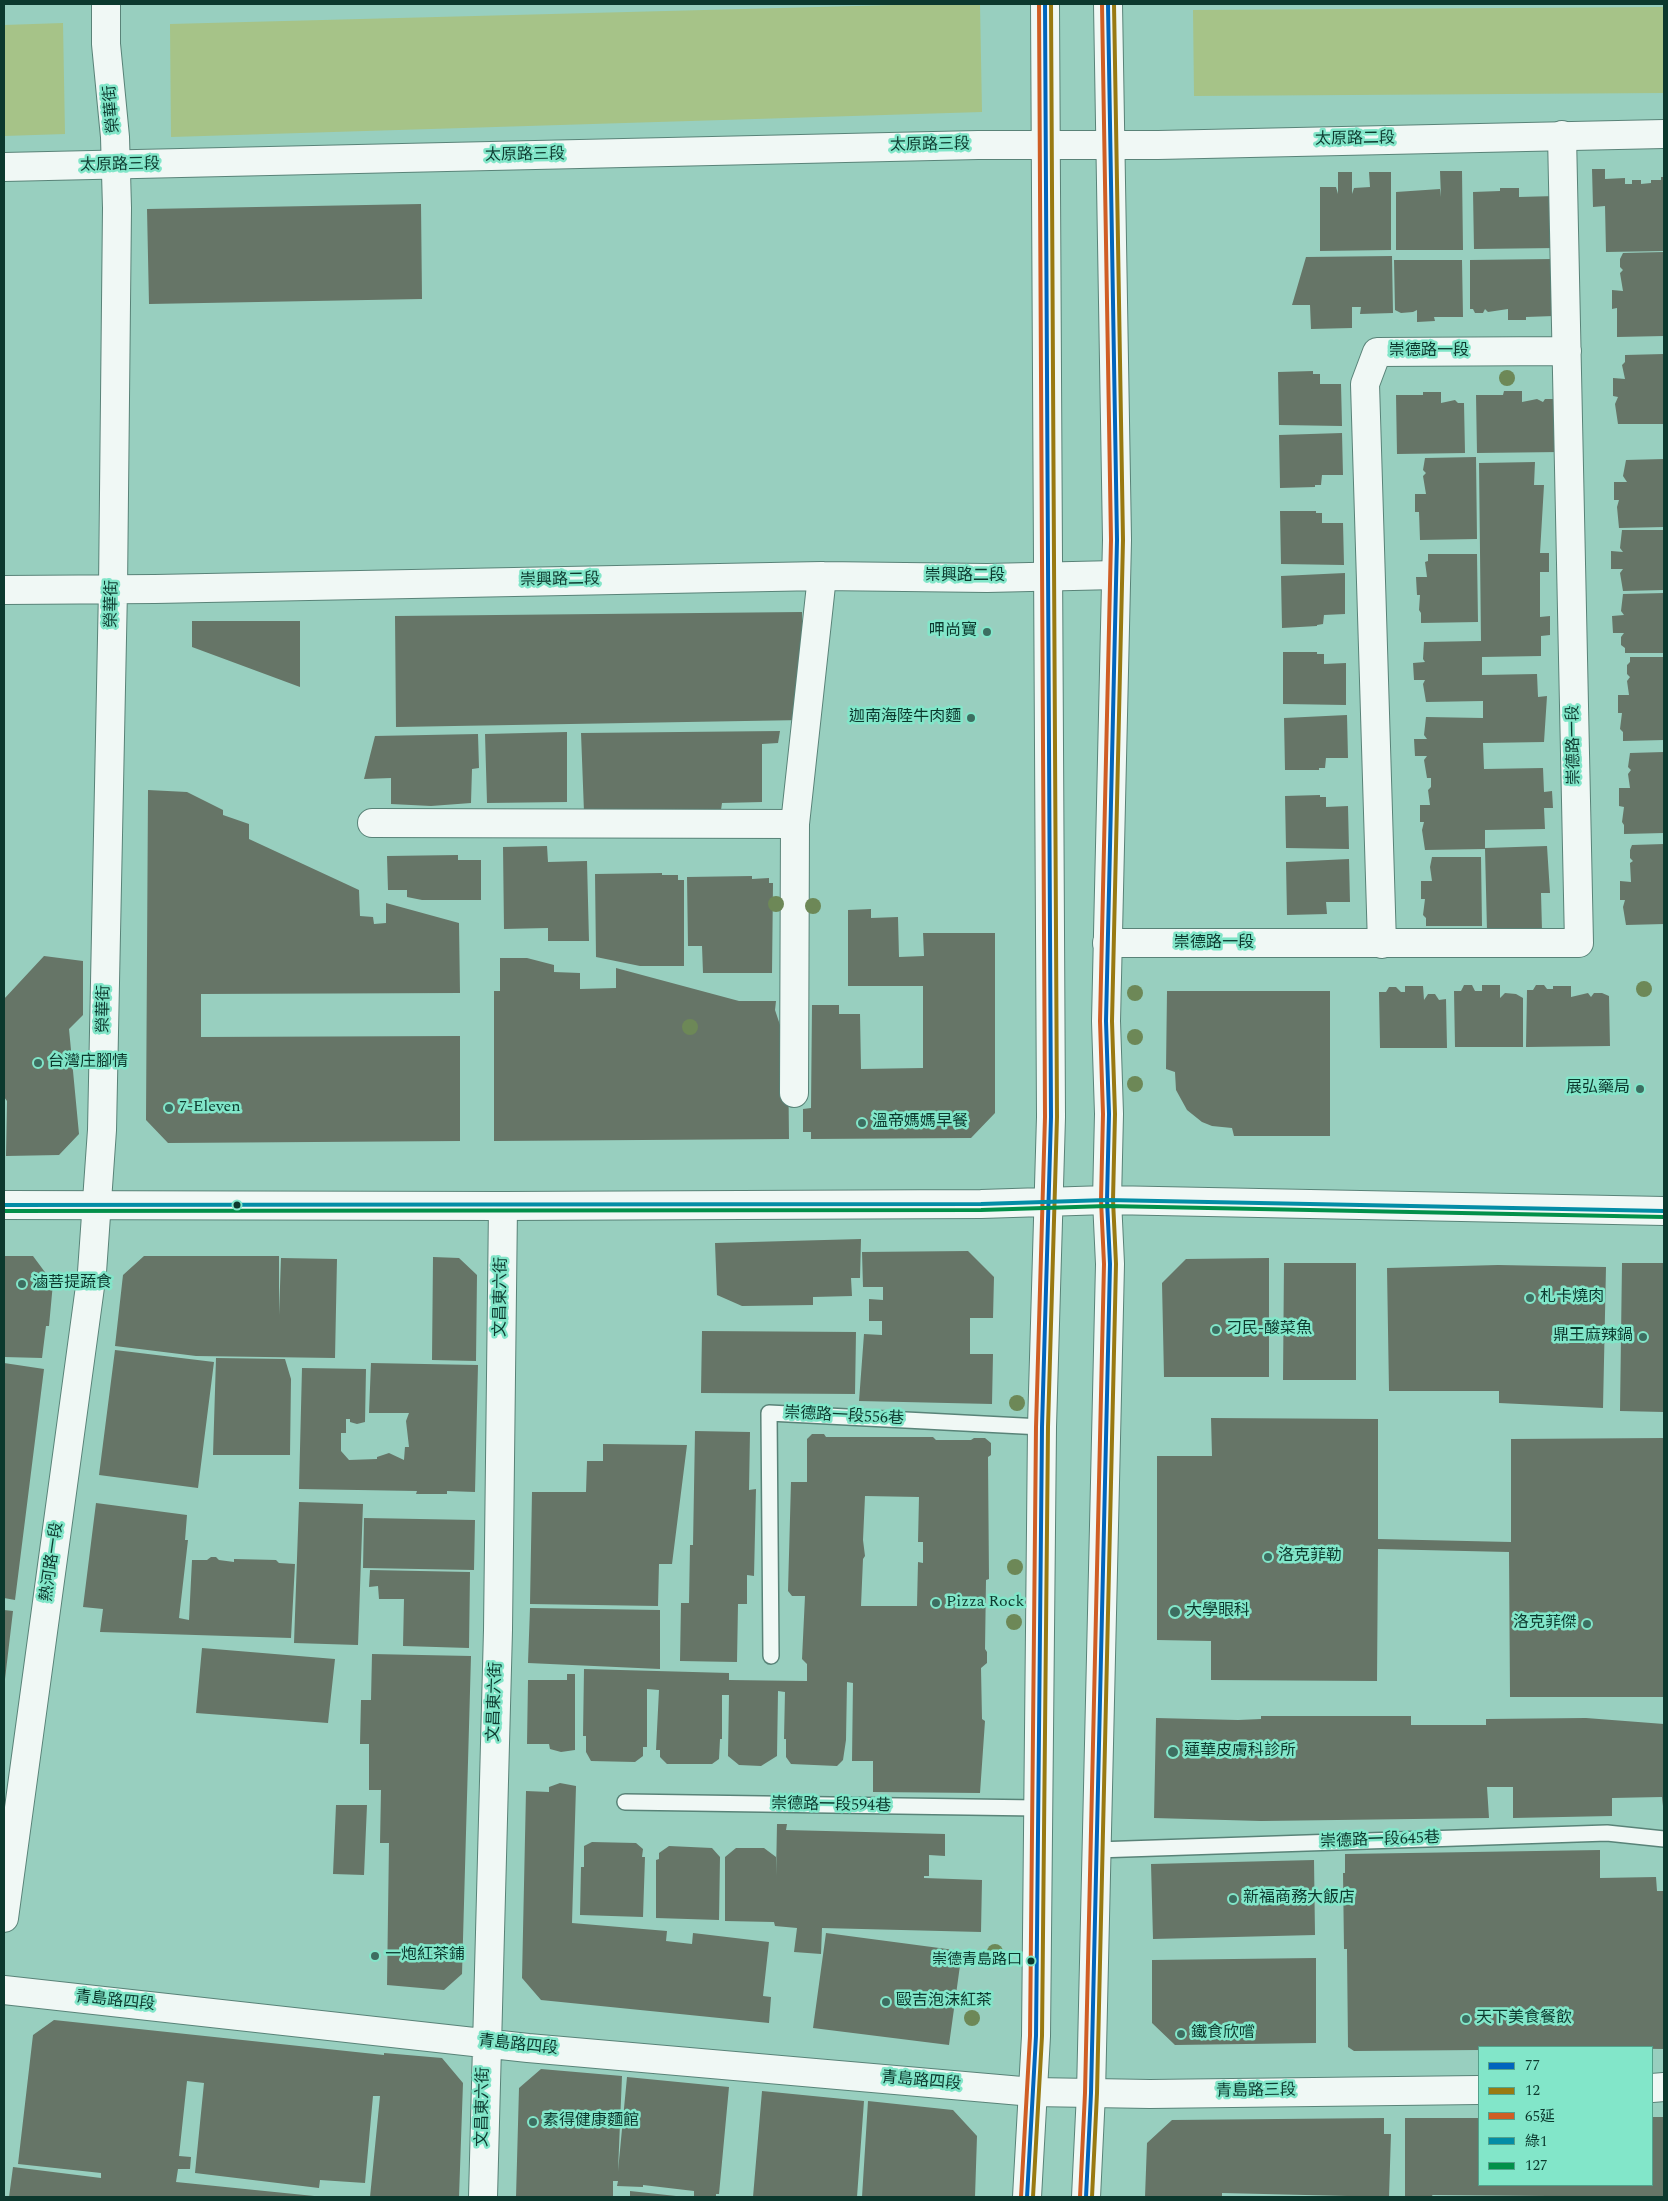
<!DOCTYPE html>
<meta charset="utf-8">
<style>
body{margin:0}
#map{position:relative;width:1668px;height:2201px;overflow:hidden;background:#98cfbf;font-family:Spectral,"Noto Sans TC",serif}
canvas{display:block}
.frame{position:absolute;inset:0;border:5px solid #0c392e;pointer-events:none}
.legend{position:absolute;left:1478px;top:2046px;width:175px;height:140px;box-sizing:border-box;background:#82e6c9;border:1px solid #53a18b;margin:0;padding:6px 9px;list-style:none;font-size:15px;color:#0c392e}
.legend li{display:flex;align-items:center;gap:10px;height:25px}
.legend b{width:25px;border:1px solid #53a18b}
</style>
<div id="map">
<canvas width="1668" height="2201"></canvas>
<div class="frame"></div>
<ul class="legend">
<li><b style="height:6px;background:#0065bd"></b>77</li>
<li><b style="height:6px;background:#997a12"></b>12</li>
<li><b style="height:6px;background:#d05e24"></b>65延</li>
<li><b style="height:6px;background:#038da6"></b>綠1</li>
<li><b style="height:6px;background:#02904a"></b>127</li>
</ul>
</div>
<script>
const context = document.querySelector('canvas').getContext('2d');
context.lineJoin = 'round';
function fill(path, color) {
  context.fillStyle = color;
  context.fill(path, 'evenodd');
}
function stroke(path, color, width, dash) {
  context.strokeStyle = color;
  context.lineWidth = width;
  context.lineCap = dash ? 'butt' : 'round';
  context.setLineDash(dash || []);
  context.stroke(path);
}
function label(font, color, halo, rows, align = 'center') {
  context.font = font + ' Spectral,"Noto Sans TC",serif';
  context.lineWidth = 5;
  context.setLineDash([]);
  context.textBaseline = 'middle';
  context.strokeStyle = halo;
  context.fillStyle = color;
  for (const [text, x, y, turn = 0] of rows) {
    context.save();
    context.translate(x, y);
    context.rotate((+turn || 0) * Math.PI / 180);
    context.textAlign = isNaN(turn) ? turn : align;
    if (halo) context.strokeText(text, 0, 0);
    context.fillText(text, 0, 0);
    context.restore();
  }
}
fill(new Path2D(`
 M933,4H980L982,112L171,137L170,24Z
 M1664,7V93L1194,96L1193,10Z
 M63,23L65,134L4,136V25Z`), '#a6c388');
fill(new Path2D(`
 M1592,169H1605V179L1625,178V184H1632V180H1641V184L1651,183V180H1661V177H1664V251L1606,252L1605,206L1593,207Z
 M1440,171H1462L1463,250H1396V192L1440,189L1441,197Z
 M1338,172H1352V194L1354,188L1370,187L1369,172H1391V250L1320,251V187H1336L1338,194Z
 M1500,188H1519V197L1556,196L1557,248L1474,249L1473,192L1500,191Z
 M421,204L422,299L149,304L147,209Z
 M1664,252V336L1617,337V308L1612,309V290L1623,291L1620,273L1623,270L1620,267V259L1623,253Z
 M1392,256L1393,313L1360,314L1361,307H1352V328L1311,329L1310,305H1292L1306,257Z
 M1553,259L1554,316L1526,317V320H1508V309L1488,312L1485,309L1483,313H1475L1473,309H1470V260Z
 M1394,260H1462L1463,317H1434L1435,321L1417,322V310L1413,312L1401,313L1395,310Z
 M1664,354V424H1618L1615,404L1618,397L1613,396V378L1625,379L1622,365L1625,362V355Z
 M1313,371V374H1320V384H1341L1342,426L1279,425L1278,372Z
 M1504,391H1522V402L1537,399L1543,402L1545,399H1553L1560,452L1477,453L1476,395H1503Z
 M1423,392H1441V403L1455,400L1458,403H1464L1465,453L1397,454L1396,395H1423Z
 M1342,433L1343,475H1322L1321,485H1315V487L1280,488L1279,435Z
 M1476,457L1477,539L1420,540L1419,512H1415V494H1426L1423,476L1426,473L1423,470L1425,458Z
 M1664,459V527L1619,528L1617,507L1619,500H1614V482H1627L1623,476L1626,460Z
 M1535,462L1534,485H1544L1540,553H1549V572H1540V617L1550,616V635L1541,636V656L1482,657V675L1537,674L1538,697L1547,696L1544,742L1483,743L1484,769L1543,768L1544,792L1552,791L1553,808H1544L1545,829L1485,830V848L1547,846L1550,893H1541L1542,930L1487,931L1485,849L1425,850L1422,830L1424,822H1420V805H1430L1428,790L1431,787V778H1427L1424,760L1427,756H1415L1414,739H1427L1424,735L1426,717L1483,718V701L1426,702L1423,684L1425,680H1414L1413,663L1425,662L1423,659L1424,642L1481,641L1479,463Z
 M1280,511H1316V513H1322V523H1343L1344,565L1281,564Z
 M1622,530H1664V590L1623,591L1620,573L1623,569H1611V551L1623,552L1620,548Z
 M1428,554H1477L1478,622L1421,623V613L1419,610L1420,595H1417L1416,577H1427L1425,562L1428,561Z
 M1345,573V614L1324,615L1323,624L1317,625V626L1282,628L1281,576Z
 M1664,593V653H1625V648L1621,645V637L1624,633H1613L1612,616L1624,615L1621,611L1623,594Z
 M802,612L803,720L396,727L395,616Z
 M192,621H300V687L192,647Z
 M1283,652H1317V654H1324V664L1346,663V705L1283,704Z
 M1630,657H1664V740L1623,741V732L1620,729L1622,713H1618V695H1629L1627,681L1630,677L1627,674V665L1630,662Z
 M1347,715L1348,758H1326L1325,768H1319V770H1285L1284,718Z
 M780,731L778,743L762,744V802L722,803L721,810L584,812L581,733Z
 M567,732V802L487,803L485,734Z
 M478,734L479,768L472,769L471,803L431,806L391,804V778L364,779L375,736Z
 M1664,752V833L1624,834V825L1622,822L1624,807L1619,806V788H1630L1628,774L1631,770L1628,767L1630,753Z
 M148,790L187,792L223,810V815L249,824V839L359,890L360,916L373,917L374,924L386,923V903L459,923L460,993L201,994V1037L460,1036V1141L168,1143L146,1120Z
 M1320,795V797H1326V807L1348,806L1349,849L1286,848L1285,796Z
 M1664,844V924L1626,925L1623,907L1625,900H1620V881L1631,882L1630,863L1633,861L1630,858V850L1632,845Z
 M547,846L548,862L587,861L589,941H548V928L504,929L503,847Z
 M458,855V860H481V900H422L407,897V890H388L387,856Z
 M1432,857H1481L1482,926H1426V918L1423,915L1425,899H1421V881H1432L1430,867Z
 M1349,859L1350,902H1326L1327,914L1287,915L1286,862Z
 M662,873V875H678V880H684V966H640L596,957L595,874Z
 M752,876V879L769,878V883H773L772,973H703L702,946H688L687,877Z
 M871,909V918L898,917L899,957L924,956L923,933H995V1113L971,1138L811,1139V1132H803V1109L811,1108L812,1005H839V1014H860L861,1069L923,1068V986H848V910Z
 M44,956L83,961V1015L69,1029L79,1134L59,1155L6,1156L7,1101L4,1097V999Z
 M500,958H527L554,965V972L580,973V989L616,988V968L739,1001H776L775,1010L788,1049L789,1139L494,1141V991H500Z
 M1464,985H1472L1475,991H1482V985H1500V998L1505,993L1516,994L1523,998V1047H1455L1454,991H1461Z
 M1536,985H1544L1547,989H1553V986H1571V997L1588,993L1591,997L1594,993H1602L1609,996L1610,1046L1526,1047L1527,990H1533Z
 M1405,986H1423L1424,1000L1428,994H1435L1439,1000L1446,999L1447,1048H1380L1379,992H1386L1389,987H1396L1401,992H1405Z
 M1167,991H1330V1136H1234L1232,1128L1212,1126L1202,1122L1187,1110L1176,1090L1175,1072L1166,1069Z
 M861,1239L860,1278H851L852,1296L813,1297V1305L742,1306L717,1295L715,1243Z
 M968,1251L994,1277L993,1318H970V1354H993L992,1404L859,1401L864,1334L882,1335V1321H869V1299L883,1300V1287H863L862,1252Z
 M4,1256H33L53,1283L49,1326H46L42,1358L4,1357Z
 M144,1256H279V1315L281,1258L337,1259L335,1358L196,1356L115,1346L123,1275Z
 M433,1257L459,1258L477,1275L476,1361L432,1360Z
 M1269,1258V1377H1164L1162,1283L1186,1259Z
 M1284,1263H1356V1380H1283Z
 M1622,1263H1664V1412L1620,1411Z
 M1498,1265L1606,1267L1603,1408L1499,1403V1391H1389L1387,1268Z
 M702,1331L856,1332L855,1394L701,1393Z
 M115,1350L214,1362L198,1488L99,1475Z
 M216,1358L285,1359L291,1379L290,1455H213Z
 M4,1363L44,1369L15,1600L4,1598Z
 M371,1363L478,1365L475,1492L447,1491V1494H416L417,1491L299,1489L302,1368L366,1369L365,1422L357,1424L350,1422V1419H346V1433H341V1451L349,1460L377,1459V1457L389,1453L404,1460L405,1447H409L406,1421L409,1413H369Z
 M1211,1418L1378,1419V1539L1511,1542V1439L1664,1438V1697H1510L1509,1552L1378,1549L1377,1681L1211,1680V1641L1157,1640V1456H1212Z
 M695,1431L750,1432L749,1490L756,1489L754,1576L747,1575V1604H738L737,1662L680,1661L681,1603H689L690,1545H693Z
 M812,1434H824L826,1437H933L936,1440H971L974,1438H985L991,1443V1455L988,1457L989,1579L986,1580L985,1649L987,1652V1663L981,1668L982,1719L985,1721L980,1793L873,1792V1761H852L853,1683L847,1682L846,1740L843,1760L837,1766L791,1764L786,1757V1739H784L785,1692L778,1691L777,1756L761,1766L739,1765L728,1756L729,1695H722V1739H720L719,1759L712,1764H667L660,1757V1750H656L659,1690L647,1689V1747H643V1756L635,1762L591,1761L586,1752V1736H583L584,1669L729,1673V1680L807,1681V1664L802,1659L805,1596H792L788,1591L791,1482H807V1439ZM865,1496L919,1497L918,1542H923V1563L918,1562L917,1606H861L863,1559L865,1556L863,1540Z
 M603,1444L687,1445L672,1564H659L658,1606L530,1604L532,1492H586L587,1461H603Z
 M299,1502L363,1504L358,1645L294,1643Z
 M96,1503L187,1515L185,1540H188L179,1618L189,1620L192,1560H207L211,1557H216L219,1560L234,1562V1559L276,1560L279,1563L295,1564L291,1638L100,1632L103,1609L83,1607Z
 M364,1518L475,1520L474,1570L363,1568Z
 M370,1570L470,1572L469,1648L403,1646L404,1599H379L378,1586L369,1587Z
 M530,1608L660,1610V1669L528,1663Z
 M4,1610L13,1611L5,1679H4Z
 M202,1648L335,1659L328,1723L196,1713Z
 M372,1654L471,1656L462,1974L444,1990L387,1985L389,1843H380L381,1790H369V1744H360L361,1700H371Z
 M567,1674H575V1750L561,1752L550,1749L549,1744H527L528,1680H567Z
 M1261,1716H1411V1725H1486V1719L1586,1718L1664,1724V1815L1662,1797L1612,1798V1816L1513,1818V1787H1487L1489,1818L1261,1821L1154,1818L1156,1718L1238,1720L1261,1719Z
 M560,1783L576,1786L572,1923L667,1931L666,1941L692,1944L693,1933L769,1942L763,1996L771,1997L769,2023L541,2000L522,1978L526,1791L549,1792V1787Z
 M336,1805H367L364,1875L333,1874Z
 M777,1824H787L786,1830L945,1834V1856L929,1855V1876H924V1878L982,1880L981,1932L822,1928L821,1954L794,1952L797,1928L775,1926L774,1922L725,1921V1857L736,1848H764L776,1857V1876Z
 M592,1842L636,1843L643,1849L642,1857H645L643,1917L580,1915L581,1867H584V1846Z
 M669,1846L712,1848L720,1857L719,1920L656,1918V1860L659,1859V1853Z
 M1600,1850V1878L1656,1877L1657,1891H1664V2049L1479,2047V2050L1354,2051L1348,2047L1347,1951V1949H1344L1343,1873H1345V1854Z
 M1314,1860L1315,1935L1153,1939L1151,1864Z
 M826,1933L962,1951L949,2045L813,2028Z
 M1316,1958V2043L1175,2045L1152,2023V1960Z
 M54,2020L384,2055V2053L442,2058L463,2083L459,2197H370L380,2096H373L365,2183L320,2180L319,2188L195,2173L204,2083L187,2081L179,2156L191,2157L190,2169H178L176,2182L324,2197H9L13,2167L101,2178V2173L18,2164L33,2035Z
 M541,2069L622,2076L618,2171L627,2077L729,2087L719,2194H716V2197H694V2191L643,2185V2187L617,2186L618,2181H613V2197H516L519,2088Z
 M762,2091L864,2101L857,2197H753Z
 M868,2101L953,2110L977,2136L975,2197H862Z
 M1652,2117H1664V2197L1432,2195L1433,2197H1405V2118H1479V2185H1652Z
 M1384,2118V2134H1391L1389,2197L1222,2193V2197H1145L1147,2143L1172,2120Z
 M630,2191L676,2196V2197H630Z`), '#667567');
const lane = new Path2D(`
 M771,1656L769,1413L1042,1427
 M625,1802L1037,1808
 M1096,1850L1607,1833L1664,1839`);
const street = new Path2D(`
 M4,590L155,589L822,576L987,578L1116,575
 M372,823L795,824
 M1107,943H1579L1562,135
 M1382,944L1365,384L1377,352L1567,351
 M794,1093L795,824L822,576
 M4,1918L92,1272L102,1130L113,589L117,208L115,137L106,44V4
 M4,1990L528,2048L1033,2092L1150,2094L1479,2090
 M1652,2088L1664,2087
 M483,2197L498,1630L503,1206`);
const secondary = new Path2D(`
 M4,167L978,145H1158L1664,134
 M4,1205L503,1206L981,1204L1107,1200L1664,1211
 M1027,2197L1036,2036L1042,1427L1051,1117L1045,4
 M1086,2197L1091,2093L1110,1264L1107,1200L1109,1114L1106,1021L1117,540L1108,4`);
stroke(lane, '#598378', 18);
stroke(street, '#598378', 30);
stroke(secondary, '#598378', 30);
stroke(lane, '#f0f8f5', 15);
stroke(street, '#f0f8f5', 28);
stroke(secondary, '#f0f8f5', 28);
stroke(new Path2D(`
 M1027,2197L1036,2036L1042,1427L1051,1117L1045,4
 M1086,2197L1091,2093L1110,1264L1107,1200L1109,1114L1106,1021L1117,540L1108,4`), '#0065bd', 4);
stroke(new Path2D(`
 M1033,2197L1042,2036L1048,1427L1057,1117L1051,4
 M1092,2197L1097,2093L1116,1264L1113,1200L1115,1114L1112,1021L1123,540L1114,4`), '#997a12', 4);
stroke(new Path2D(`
 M1021,2197L1030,2036L1036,1427L1045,1117L1039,4
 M1080,2197L1085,2093L1104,1264L1101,1200L1103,1114L1100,1021L1111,540L1102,4`), '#d05e24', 4);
stroke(new Path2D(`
 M4,1205L981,1204L1107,1200L1664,1211`), '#038da6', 4);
stroke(new Path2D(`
 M4,1211L981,1210L1107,1206L1664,1217`), '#02904a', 4);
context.fillStyle = '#6d8857';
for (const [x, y] of [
 [1507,378],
 [776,904],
 [813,906],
 [1644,989],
 [1135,993],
 [690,1027],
 [1135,1037],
 [1135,1084],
 [1017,1403],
 [1015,1567],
 [1014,1622],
 [995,1952],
 [972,2018]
]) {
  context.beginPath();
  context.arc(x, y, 8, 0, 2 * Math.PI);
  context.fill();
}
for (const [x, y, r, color] of [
 [987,632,5,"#3d6e61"],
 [971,718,5,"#3d6e61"],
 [38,1063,5,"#3d6e61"],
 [1640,1089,5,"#3d6e61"],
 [169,1108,5,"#3d6e61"],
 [862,1123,5,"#3d6e61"],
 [237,1205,4.5,"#0c392e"],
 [22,1284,5,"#3d6e61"],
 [1530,1298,5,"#3d6e61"],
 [1216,1330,5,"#3d6e61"],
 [1643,1337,5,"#3d6e61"],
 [1268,1557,5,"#3d6e61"],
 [936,1603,5,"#3d6e61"],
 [1175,1612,6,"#3d6e61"],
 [1587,1624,5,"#3d6e61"],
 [1173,1752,6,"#3d6e61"],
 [1233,1899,5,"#3d6e61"],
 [375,1956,5,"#3d6e61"],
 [1031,1961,4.5,"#0c392e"],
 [886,2002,5,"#3d6e61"],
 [1466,2019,5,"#3d6e61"],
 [1181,2034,5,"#3d6e61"],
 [533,2122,5,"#3d6e61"]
]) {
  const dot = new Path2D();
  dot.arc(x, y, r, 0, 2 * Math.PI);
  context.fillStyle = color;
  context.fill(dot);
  stroke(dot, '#82e6c9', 2);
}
label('15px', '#0c392e', '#82e6c9', [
 ["崇德青島路口",1022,1961]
], 'right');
label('16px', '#0c392e', '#82e6c9', [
 ["榮華街",113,109,-95],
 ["太原路二段",1355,140,-1],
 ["太原路三段",930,146,-1],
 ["太原路三段",525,156,-1],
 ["太原路三段",120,166,-1],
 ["崇德路一段",1429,352],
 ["崇興路二段",965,577],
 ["崇興路二段",560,581,-1],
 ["榮華街",113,604,-89],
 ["崇德路一段",1575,745,-91],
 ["崇德路一段",1214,944],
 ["榮華街",105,1009,-89],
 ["文昌東六街",502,1297,-89],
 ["崇德路一段556巷",844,1417,3],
 ["熱河路一段",53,1562,-82],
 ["文昌東六街",496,1702,-88],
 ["崇德路一段594巷",831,1806,1],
 ["崇德路一段645巷",1380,1841,-2],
 ["青島路四段",115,2002,6],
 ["青島路四段",518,2046,6],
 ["青島路四段",921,2082,5],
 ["青島路三段",1256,2092,-1],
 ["文昌東六街",484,2107,-89]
]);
label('16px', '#0c392e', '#82e6c9', [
 ["呷尚寶",977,632,"right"],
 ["迦南海陸牛肉麵",961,718,"right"],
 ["台灣庄腳情",48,1063],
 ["展弘藥局",1630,1089,"right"],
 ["7-Eleven",179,1108],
 ["溫帝媽媽早餐",872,1123],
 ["滷菩提蔬食",32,1284],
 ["札卡燒肉",1540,1298],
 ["刁民-酸菜魚",1226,1330],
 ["鼎王麻辣鍋",1633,1337,"right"],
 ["洛克菲勒",1278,1557],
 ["Pizza Rock",946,1603],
 ["大學眼科",1186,1612],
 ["洛克菲傑",1577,1624,"right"],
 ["蓮華皮膚科診所",1184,1752],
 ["新福商務大飯店",1243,1899],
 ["一炮紅茶鋪",385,1956],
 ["毆吉泡沫紅茶",896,2002],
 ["天下美食餐飲",1476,2019],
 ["鐵食欣嚐",1191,2034],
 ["素得健康麵館",543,2122]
], 'left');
</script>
